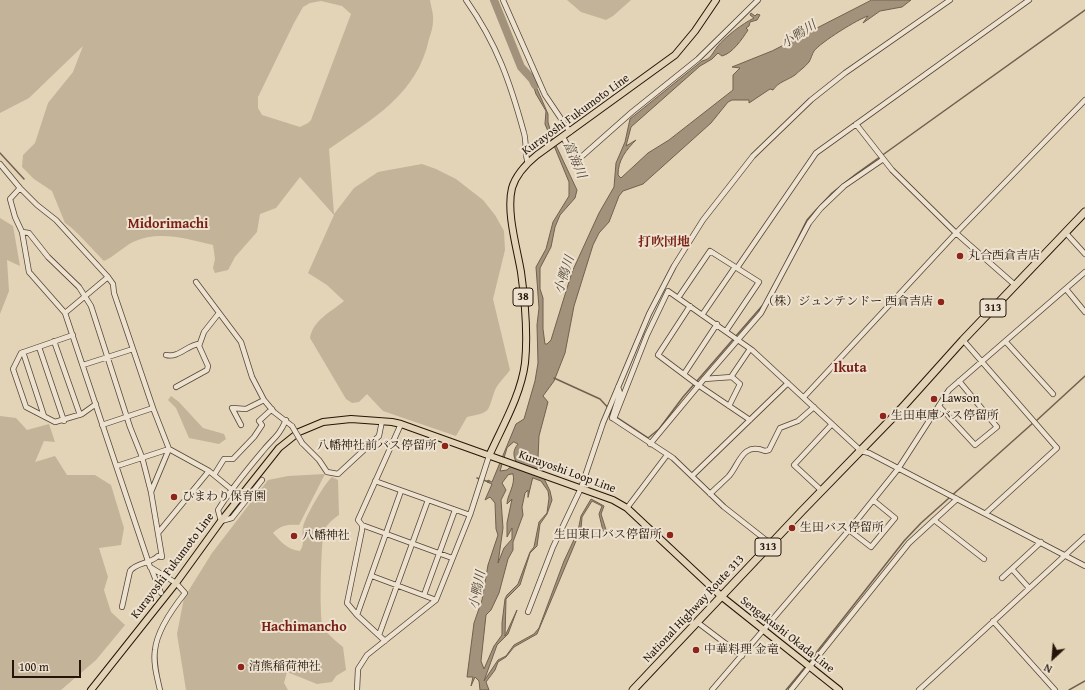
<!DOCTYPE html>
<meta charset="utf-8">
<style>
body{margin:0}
#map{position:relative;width:1085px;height:690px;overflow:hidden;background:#e3d3b7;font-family:"Gentium Book Plus",serif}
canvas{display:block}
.north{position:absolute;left:1033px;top:638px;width:40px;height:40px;-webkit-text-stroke:3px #ede2d0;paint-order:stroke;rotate:206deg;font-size:11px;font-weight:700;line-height:16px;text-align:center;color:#251509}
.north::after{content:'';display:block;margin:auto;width:14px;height:18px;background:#251509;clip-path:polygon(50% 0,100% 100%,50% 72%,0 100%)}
.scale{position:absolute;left:12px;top:660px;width:69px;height:18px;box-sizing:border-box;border:2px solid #251509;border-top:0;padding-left:5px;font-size:12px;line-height:14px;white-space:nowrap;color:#251509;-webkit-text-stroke:3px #ede2d0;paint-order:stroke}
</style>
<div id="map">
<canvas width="1085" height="690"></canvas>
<div class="north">N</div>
<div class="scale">100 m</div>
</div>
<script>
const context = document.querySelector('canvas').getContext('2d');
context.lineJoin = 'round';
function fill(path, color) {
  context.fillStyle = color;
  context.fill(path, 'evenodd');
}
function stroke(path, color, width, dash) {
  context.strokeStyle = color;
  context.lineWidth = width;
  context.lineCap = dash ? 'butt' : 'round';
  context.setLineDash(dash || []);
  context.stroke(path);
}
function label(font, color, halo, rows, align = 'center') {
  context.font = font + ' "Gentium Book Plus","Noto Serif JP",serif';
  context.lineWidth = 4;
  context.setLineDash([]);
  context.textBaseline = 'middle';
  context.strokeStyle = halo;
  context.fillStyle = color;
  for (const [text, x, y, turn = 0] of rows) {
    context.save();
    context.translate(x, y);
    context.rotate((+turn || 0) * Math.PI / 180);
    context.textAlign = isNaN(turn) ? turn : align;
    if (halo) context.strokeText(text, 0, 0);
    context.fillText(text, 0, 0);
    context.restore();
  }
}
fill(new Path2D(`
 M0,0H430C431,7 434,15 433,21C433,27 431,33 429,39C417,95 372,119 329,149L334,214L354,188L378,172L422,164L436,169L456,179L483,200L495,215L504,231L505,250L493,299L510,370C506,376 498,383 495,390C487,412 492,412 467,417L456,436L383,411L367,394L359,402L352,403L346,399L310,338C313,320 331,312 344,301L327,285L308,273L334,215L300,177L276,208L260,214L257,232L235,257L228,270L215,273L213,268L215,259L213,245C187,239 159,230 133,242C123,247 115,256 104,261C95,252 74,228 65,223L52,191L34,179L22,167L23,155L35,143L48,103L73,72L83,46L29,98L0,113ZM321,1L342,6L351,14L311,120L308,123L300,127L262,115L258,108V97L294,23L303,7L310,3Z
 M567,0H631L613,16L606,20L581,12Z
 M0,218L13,226L20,266L7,260L9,291L0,314Z
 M171,396L179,402L203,428L224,434L226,439L219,444L189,438L176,408L168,400Z
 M0,416L16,418L27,430L49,424L55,442L44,441L35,462L55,456L67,475H95L111,485L124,528L121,545L99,548L108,577L104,590L111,612L125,625L96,660L61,690H0Z
 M325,474L299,525C288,524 281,525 273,533C281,542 288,550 300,551C306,542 301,536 303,527C305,517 324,484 332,477L338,480L339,515C333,519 327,524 324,531C321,541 319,619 323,627C328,635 336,641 343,647L346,670L336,676L332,682L317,684L287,672L284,683L288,690H186L177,634L184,598L212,553L268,480L288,476Z`), '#c3b399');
const water = new Path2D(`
 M872,0H911L902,7L880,11L863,23L868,16C858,19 821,42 814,51C812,54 811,59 809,62C805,67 799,71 795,75C788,80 778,82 773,90L770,89L749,103V100H732L728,102L711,123L643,184L623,191L619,196L609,222L599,233L593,245L574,306L565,353L554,381L543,396L548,402L539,436L538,458L540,470L550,491L552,500L547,514L540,524L537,546L530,553L520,585L506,599L505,636L517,610L508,634L497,645L484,681L498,660L506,656L514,645L534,634L539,628L564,561L578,531L581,516L591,499L604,506L601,514L607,533L603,531L599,514L602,506L592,501L582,517L581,529L537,634L514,647L506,657L498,662L495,670L486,682L489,690H480L479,681L475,677L471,686L473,677H467L474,623L482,600L488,565L498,535L496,529L495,503L490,497L485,500L492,484L487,482L488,480L492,482L516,424L524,419L535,381L538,363L537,325L539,308L536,267L546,249L553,222L569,196V182L545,124L546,111L536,94L530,76L531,75L548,114V122L552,137L577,190L575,198L560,215L555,227L551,247L540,268V289L543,298V329L545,344H547L551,340L572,272L599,213L614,187L616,163L625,142L630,119L702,61C711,59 712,54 717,47C726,36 742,24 754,18L750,15L751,13L755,16L757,14L760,15L757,20L750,22L749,26L746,28L748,30C742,39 733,53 722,56L718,53L712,59L700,66L631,127L626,146L636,140C626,150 618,160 618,175L621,178L648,153L669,140L733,90V75L740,68L732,67L772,51ZM514,442L518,444C513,450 513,455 516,462L507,470L500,471L507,448ZM513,474C516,485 507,495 507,504L512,499L507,523V537L512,528V539L504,548L498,563L503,528L501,500L506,490L502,483L508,475ZM533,478L541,481L548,491L549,498L547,513L539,522L534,547L530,552L518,584L507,595L505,599L502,623V635L494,646L484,669L481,661L486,615L491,610L499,593L508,559L513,550V542L523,515L522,507L525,493L528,490V497Z`);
fill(water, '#a2927c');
stroke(water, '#70604e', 1);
stroke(new Path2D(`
 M0,153L24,179
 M786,262L807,220L815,211L832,193L856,174L1085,10
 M554,378L600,399L612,412
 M616,417L648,438L659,429L683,397L762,306
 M1036,421L1085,376
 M477,478L489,482
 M808,663L904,541L921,523L1033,423
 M786,690L806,666
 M1069,690L1085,681`), '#70604e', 1.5);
stroke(new Path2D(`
 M494,0L521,67L532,79L535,85`), '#a2927c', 8);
const minor = new Path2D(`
 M466,0C497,44 510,82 524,133C527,143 524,153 528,163
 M503,0L545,95L570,132
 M856,124L892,170L956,233L1015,285
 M563,137L575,160L580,158L632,112L698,59L758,0
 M0,164L20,188L37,205L56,220L108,277L113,284L114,293L153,408L169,449L151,492
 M20,188L10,199L15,217L22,232L29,272L65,313L150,567L176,583L185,593C173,608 157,630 155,650C153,663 157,677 160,690
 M22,232L29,233L48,257L79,287L91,306L130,427L142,457L151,492L162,557L158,556C150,564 137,562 130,571L122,607
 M1065,232L1085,254
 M737,268L816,153L1029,0
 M196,282L241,342L252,377L264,400L274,412L292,426
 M1066,289L1085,312
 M678,298L710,251L759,282L726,331
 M690,306L658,355L698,385L750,420
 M65,313L108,277
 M702,315L735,267
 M73,335L21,353L13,369L26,407L55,422L82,414L96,404
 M963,340L1057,448L986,513
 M54,341L80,415
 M1006,342L1053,394
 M39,347L64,421
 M23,352L44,416
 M166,355C179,358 187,345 199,344
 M83,365L133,349
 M684,374L717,324
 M731,377L750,349
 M704,379L732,377L740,384L729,406
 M176,387L207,370L208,366L199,346L204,332L219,313
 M618,387L620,393L612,418L614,419L647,335L668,291L752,350L861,451L869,453L1085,566
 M804,397L956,233L1085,100
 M939,406L975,445L997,427L959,381
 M614,419L673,458L724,507L771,544
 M102,425L153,408
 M241,425L232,408L246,409L264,400
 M302,443L319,460L327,472L338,474L379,436L382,421
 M650,444L704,379L761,313L809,223L821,208L844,186L882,160
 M117,466L169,449L209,471L231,489
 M214,475L224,459H233L254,437L262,425L259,421L272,409
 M692,476L788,383
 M262,480L232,518L221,521L218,510C231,489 246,471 262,452C273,438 278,438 286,420
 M375,481L470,515
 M822,491L794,465L832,424
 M710,494C716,488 723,482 729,476C740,463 742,442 765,451L769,450L780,428L798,421L814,407
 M627,508L667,455
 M934,520L984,559
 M362,525L452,558
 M849,530L871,547L895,518L873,500
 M158,533L209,471
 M151,568L161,593
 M1012,569L1029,588
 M372,576L436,600
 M1002,578L1041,542
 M424,595L455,510
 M528,612L553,547L581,488L603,423L649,314L674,266L703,220L753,156L811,100L845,73L950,0
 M357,615L401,491
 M993,621L1055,690
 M697,622L742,656
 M379,635L428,500
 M385,641L357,615L347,603L362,530V525L358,520L401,424
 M357,690L358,669L367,655L436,600L470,515L489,456
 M712,690L849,530L898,469L949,390L1085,272
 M791,690L909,543L957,499
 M919,690L1085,537`);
const major = new Path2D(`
 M489,456C502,427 521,395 525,363C528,334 525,301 521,272C517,248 506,212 512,188C516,174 526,164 537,155L675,55L695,31L716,0
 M91,690L176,583L221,521L279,448L299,432L323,422L351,419L392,422L401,424L613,500L627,508L721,596L839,690`);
const highway = new Path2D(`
 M633,690L801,512L901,409L963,340L1085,212`);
stroke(minor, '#544434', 6);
stroke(major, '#251509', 8);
stroke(highway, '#251509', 9);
stroke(minor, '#ede2d0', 4.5);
stroke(major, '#e3d3b7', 6);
stroke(highway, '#e3d3b7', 7);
const minorBridge = new Path2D(`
 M292,426L302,443`);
stroke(minorBridge, '#544434', 6, []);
stroke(minorBridge, '#ede2d0', 4.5);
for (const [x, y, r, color] of [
 [960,256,4,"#8f2418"],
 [941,302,4,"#8f2418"],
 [934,399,4,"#8f2418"],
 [883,416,4,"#8f2418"],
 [445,446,4,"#8f2418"],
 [174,497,4,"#8f2418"],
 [792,528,4,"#8f2418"],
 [670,535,4,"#8f2418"],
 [294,536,4,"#8f2418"],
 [696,650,4,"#8f2418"],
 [241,667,4,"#8f2418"]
]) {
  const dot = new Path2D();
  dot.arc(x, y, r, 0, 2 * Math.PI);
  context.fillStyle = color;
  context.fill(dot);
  stroke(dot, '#ede2d0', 1.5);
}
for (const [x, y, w] of [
 [523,297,20],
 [993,308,26],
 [768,547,26]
]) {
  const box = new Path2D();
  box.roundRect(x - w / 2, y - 9, w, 18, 3);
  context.fillStyle = '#ede2d0';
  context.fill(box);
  stroke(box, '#251509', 1);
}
label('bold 11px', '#251509', null, [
 ["38",523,297],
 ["313",993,308],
 ["313",768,547]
]);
label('12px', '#251509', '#ede2d0', [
 ["Kurayoshi Fukumoto Line",576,115,-36],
 ["Kurayoshi Loop Line",567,472,20],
 ["Kurayoshi Fukumoto Line",173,566,-53],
 ["National Highway Route 313",694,609,-47],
 ["Sengakushi Okada Line",787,635,38]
]);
label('12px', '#251509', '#ede2d0', [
 ["丸合西倉吉店",968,256],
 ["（株）ジュンテンドー 西倉吉店",933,302,"right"],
 ["Lawson",942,399],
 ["生田車庫バス停留所",891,416],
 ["八幡神社前バス停留所",437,446,"right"],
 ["ひまわり保育園",182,497],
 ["生田バス停留所",800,528],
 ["生田東口バス停留所",662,535,"right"],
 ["八幡神社",302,536],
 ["中華料理 金竜",704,650],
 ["清熊稲荷神社",249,667]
], 'left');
label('italic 13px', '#574737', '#ede2d0', [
 ["小鴨川",799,35,-33],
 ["富海川",574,160,67],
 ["小鴨川",565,275,-72],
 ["小鴨川",478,590,-79]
]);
label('bold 13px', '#7a1f14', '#ede2d0', [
 ["打吹団地",664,243]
]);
label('bold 14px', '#7a1f14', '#ede2d0', [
 ["Midorimachi",168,224],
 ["Ikuta",850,368],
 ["Hachimancho",304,627]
]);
</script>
